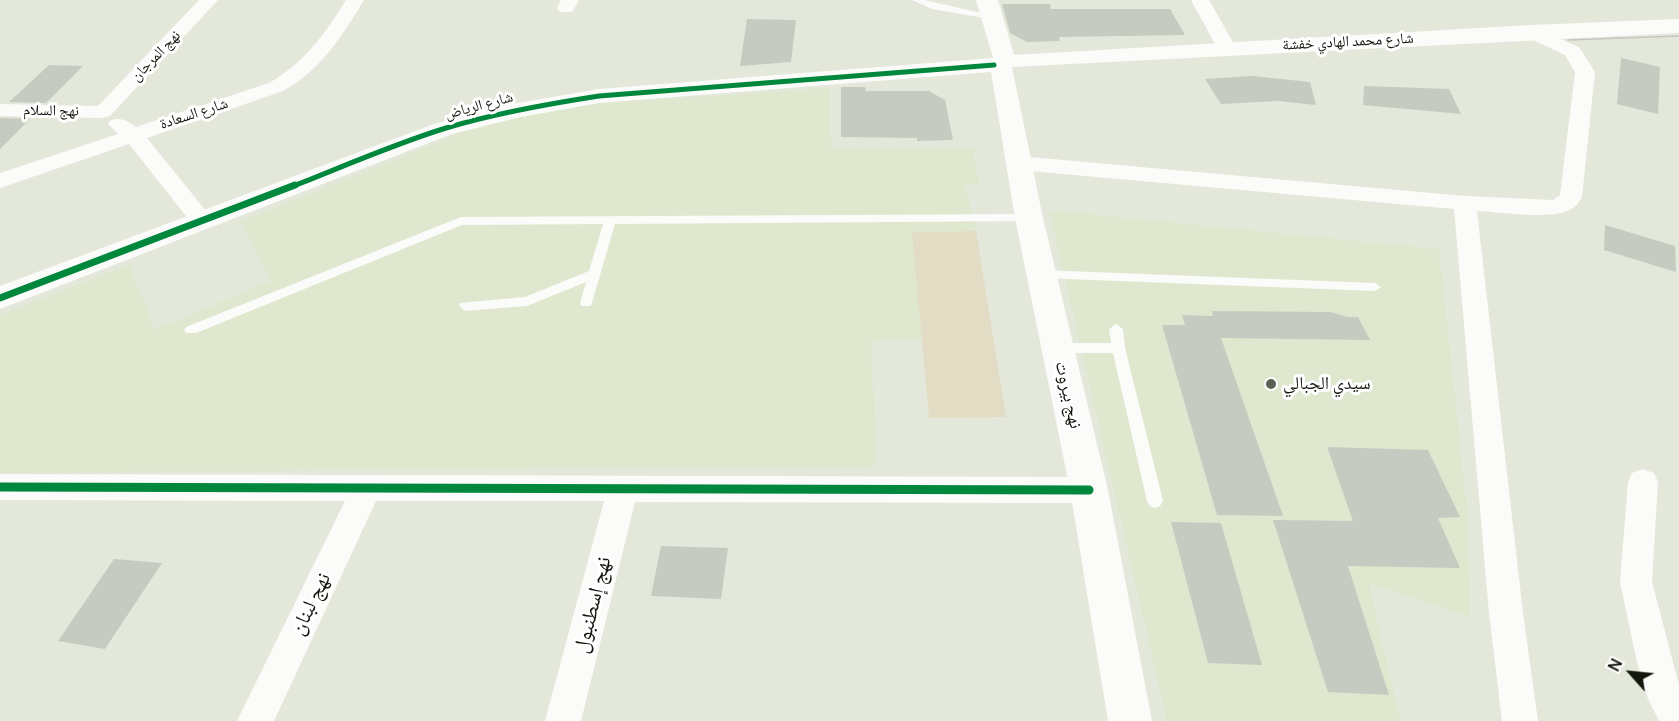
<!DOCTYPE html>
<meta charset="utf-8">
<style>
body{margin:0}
#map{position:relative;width:1679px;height:721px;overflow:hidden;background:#e3e8da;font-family:Manrope,sans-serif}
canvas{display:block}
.north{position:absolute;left:1601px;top:643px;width:60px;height:60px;-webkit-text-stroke:4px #fff;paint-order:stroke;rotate:297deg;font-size:16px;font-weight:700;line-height:24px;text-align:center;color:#13160d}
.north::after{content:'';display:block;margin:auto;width:21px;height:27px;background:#13160d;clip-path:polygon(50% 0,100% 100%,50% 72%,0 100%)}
</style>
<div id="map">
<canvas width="1679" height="721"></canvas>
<div class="north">N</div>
</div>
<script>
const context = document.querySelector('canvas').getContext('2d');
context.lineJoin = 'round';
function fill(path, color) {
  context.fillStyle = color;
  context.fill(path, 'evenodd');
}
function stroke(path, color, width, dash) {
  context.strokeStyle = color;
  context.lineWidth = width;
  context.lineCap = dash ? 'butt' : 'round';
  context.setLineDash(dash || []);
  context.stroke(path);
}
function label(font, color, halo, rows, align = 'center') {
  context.font = font + ' Manrope,"Noto Naskh Arabic",sans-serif';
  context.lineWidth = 6;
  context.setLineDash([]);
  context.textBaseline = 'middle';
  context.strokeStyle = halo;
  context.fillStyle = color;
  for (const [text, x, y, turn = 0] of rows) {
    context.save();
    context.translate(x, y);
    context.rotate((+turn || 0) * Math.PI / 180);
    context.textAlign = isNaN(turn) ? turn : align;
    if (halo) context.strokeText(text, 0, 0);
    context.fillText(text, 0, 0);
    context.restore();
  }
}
fill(new Path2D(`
 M830,88L831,150L973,148L979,184L965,185L976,231L912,232L922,340L871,341L877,466L0,473V315L129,265L155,329L272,281L240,222L483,124L561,106Z
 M1049,210L1439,249L1468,519L1470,617L1369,584L1400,721H1167Z`), '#dfe7cf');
fill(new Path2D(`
 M976,231L1006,417L929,418L912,232Z`), '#e3dcc5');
fill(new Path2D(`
 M1002,4H1050L1051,9H1170L1185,35L1059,37L1060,41L1027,42L1010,33Z
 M747,19L796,20L791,62L740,66Z
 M1621,58L1660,67L1658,114L1617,104Z
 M49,65L83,66L46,103L9,102Z
 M1252,76L1310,82L1316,105L1278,101L1221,104L1205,79Z
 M1364,86L1449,89L1461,114L1363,105Z
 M841,87H865L866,91H929L945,100L953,140L917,141V138L841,137Z
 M0,118L30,119L0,149Z
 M1605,225L1675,246L1676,272L1604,250Z
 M1212,311L1331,312L1347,317H1358L1370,340L1221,338L1283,516L1217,515L1162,325H1185L1182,315L1213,316Z
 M1327,447L1428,450L1460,517L1438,518L1460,568L1348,566L1389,695L1328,692L1273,520L1353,521Z
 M1171,522L1221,523L1262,665L1208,663Z
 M661,546L728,548L721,599L651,596Z
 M114,559L162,563L105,649L58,641Z`), '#c5cbc1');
fill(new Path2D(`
 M912,0H924L995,16L990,19L932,9Z
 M1029,214L1035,218L1033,221L615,224L591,306H581L580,303L586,282L527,306L465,311L459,306L460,303L525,297L589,271L603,224L462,225L196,333H186L184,330L186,327L461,217Z
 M1041,270L1375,283L1381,287L1375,291L1041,278L1035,274Z
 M1116,324L1123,329L1125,348L1163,501L1160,506L1155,508L1150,506L1147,501L1113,353H1057L1050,348L1057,343H1111L1109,329Z`), '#fbfcf9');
fill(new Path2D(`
 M199,0H218L110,116L103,118L0,116V104L98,106Z
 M346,0H364C342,36 321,70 283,91L147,138L210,216L214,221L210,226L202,229L194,226L129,144L0,188V173L118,134L108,124L111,120C122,117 127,121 136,127L269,83C304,63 325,34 346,0Z
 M561,0H579L572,12H560L557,8Z
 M1191,0H1209L1237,49L1234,53H1220Z
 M1531,26L1579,47L1595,72L1582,197C1580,201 1577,205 1573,208C1555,221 1500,212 1477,211L1523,613L1538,721H1502L1489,613L1454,209L1018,170L1010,168L1007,163L1010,158L1018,156L1465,196L1553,200L1560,195L1575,72L1565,55L1524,36L1522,32L1524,28Z
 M1643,469L1654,473L1658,482L1652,582L1679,685V721H1659L1648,699L1637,662L1620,582L1628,482L1632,473Z
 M0,474L1089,477L1100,481L1104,490L1100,499L1089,503L635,502L581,721H545L604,501H376L274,721H237L345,501L0,500Z`), '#fbfcf9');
fill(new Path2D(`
 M976,0H998L1014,55L1531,25L1679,19V33L1012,67L1043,218L1108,490L1152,721H1108L1070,490L1015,218L991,72L599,103L521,117L452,134L0,309V286L434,124L501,106L599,89L993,58Z`), '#fbfcf9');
stroke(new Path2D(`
 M1568,40L1679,36`), '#c4c5c1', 1.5);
stroke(new Path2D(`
 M291,187C342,167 394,144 446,128C496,113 547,104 599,96L994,65`), '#00873e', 5);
stroke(new Path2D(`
 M0,298L295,185`), '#00873e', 7);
stroke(new Path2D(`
 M0,487L1089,490`), '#00873e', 9);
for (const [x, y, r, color] of [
 [1271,384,6,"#5c6055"]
]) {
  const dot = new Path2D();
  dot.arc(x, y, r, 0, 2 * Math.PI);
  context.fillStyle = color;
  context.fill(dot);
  stroke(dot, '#fff', 2);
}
label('15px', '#13160d', '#fff', [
 ["شارع محمد الهادي خفشة",1348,42,-3],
 ["نهج المرجان",156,56,-46],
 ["شارع الرياض",479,106,-15],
 ["نهج السلام",51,111,1],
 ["شارع السعادة",194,114,-18]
]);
label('18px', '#13160d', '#fff', [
 ["سيدي الجبالي",1283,384]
], 'left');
label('18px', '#13160d', '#fff', [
 ["نهج بيروت",1068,395,77]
]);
label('21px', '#13160d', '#fff', [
 ["نهج لبنان",311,604,-64],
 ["نهج إسطنبول",593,605,-76]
]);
</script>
